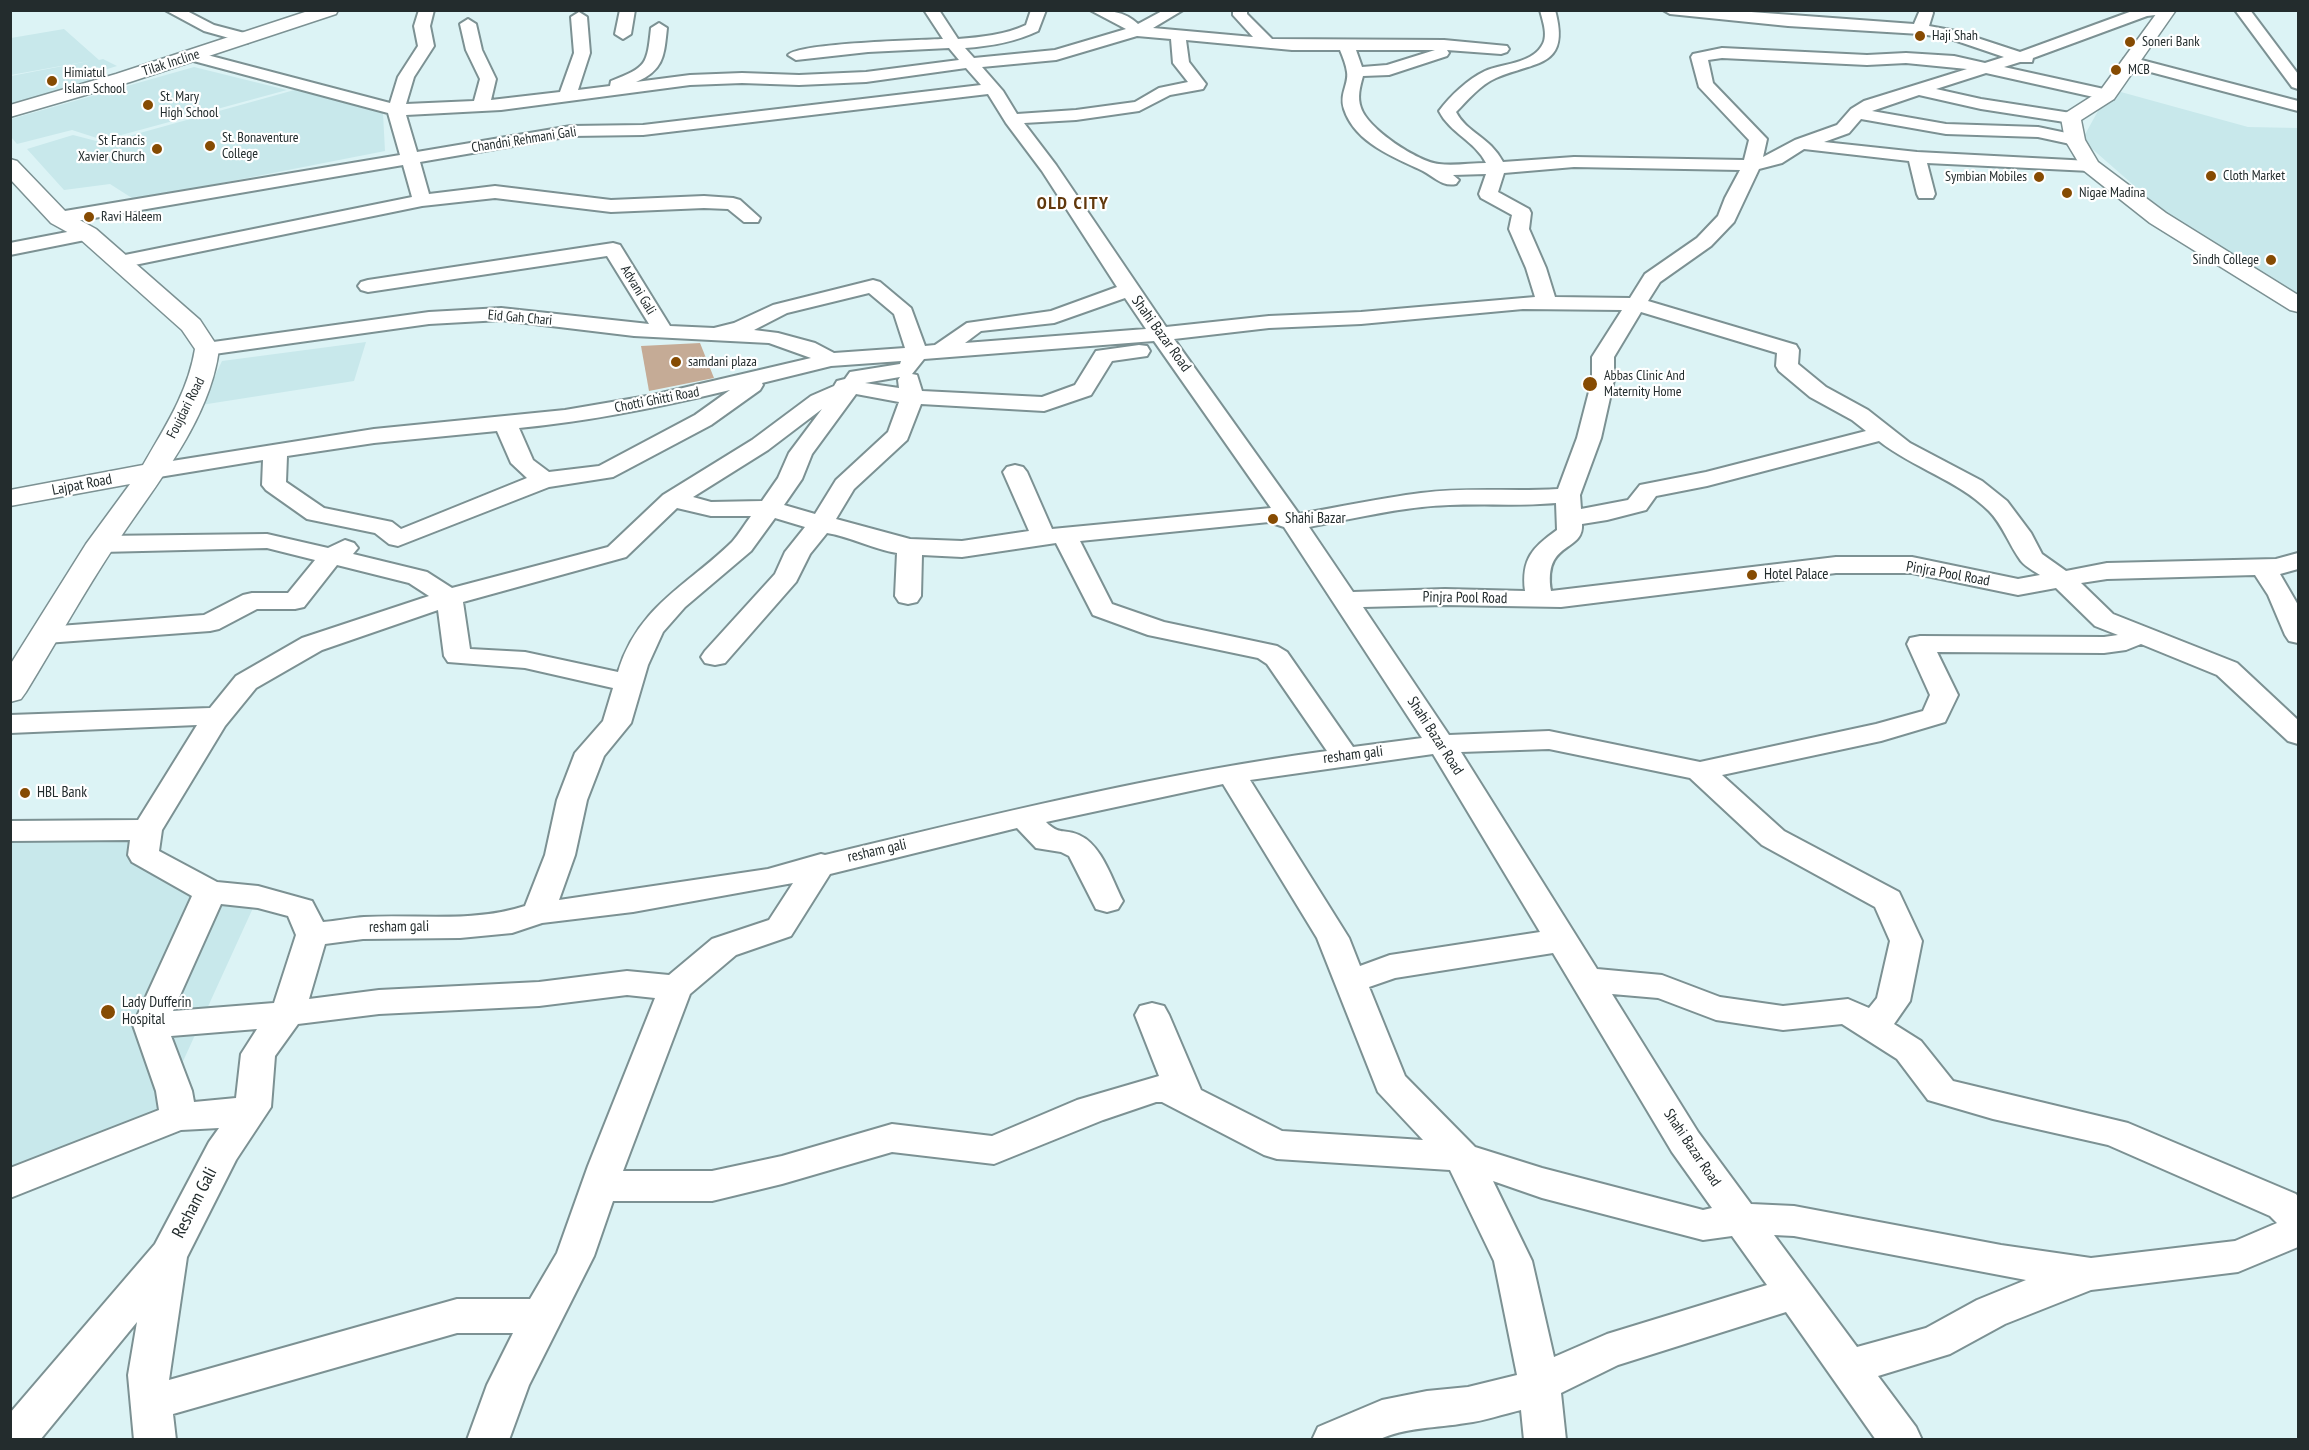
<!DOCTYPE html>
<style>
body{margin:0}
#map{position:relative;width:2309px;height:1450px;overflow:hidden;background:#dcf3f5;font-family:"PT Sans Narrow",sans-serif}
canvas{display:block}
.frame{position:absolute;inset:0;border:12px solid #232c2d;pointer-events:none}
</style>
<div id="map">
<canvas width="2309" height="1450"></canvas>
<div class="frame"></div>
</div>
<script>
const context = document.querySelector('canvas').getContext('2d');
context.lineJoin = 'round';
function fill(path, color) {
  context.fillStyle = color;
  context.fill(path, 'evenodd');
}
function stroke(path, color, width, dash) {
  context.strokeStyle = color;
  context.lineWidth = width;
  context.lineCap = dash ? 'butt' : 'round';
  context.setLineDash(dash || []);
  context.stroke(path);
}
function label(font, color, halo, rows, align = 'center') {
  context.font = font + ' "PT Sans Narrow",sans-serif';
  context.lineWidth = 4.5;
  context.setLineDash([]);
  context.textBaseline = 'middle';
  context.strokeStyle = halo;
  context.fillStyle = color;
  for (const [text, x, y, turn = 0] of rows) {
    context.save();
    context.translate(x, y);
    context.rotate((+turn || 0) * Math.PI / 180);
    context.textAlign = isNaN(turn) ? turn : align;
    if (halo) context.strokeText(text, 0, 0);
    context.fillText(text, 0, 0);
    context.restore();
  }
}
fill(new Path2D(`
 M64,29L99,60L103,59L117,66L88,75L98,85L11,106V76L94,60L11,75V38Z
 M194,67L287,90L103,140L72,130L17,144L11,137V119Z
 M298,89L383,113L385,151L135,200L110,184L64,190L27,149L73,135L104,143Z
 M2110,89L2248,127L2298,128V294L2170,217L2082,140Z
 M366,342L354,381L201,405L222,361Z
 M147,830L143,855L258,897L153,1127L11,1184V831Z`), '#c8e8eb');
fill(new Path2D(`
 M700,343L714,378L649,391L641,346Z`), '#c5ab96');
const minor = new Path2D(`
 M165,10H185L214,25L252,35L255,38L247,43L204,31Z
 M419,10H434L430,26L434,46L414,77L406,104L474,101L480,79L466,50L460,24L468,19L476,24L482,50L496,79L491,100L560,92L574,53L571,17L579,12L587,17L590,53L578,90L610,86L611,81C647,67 647,65 651,28L659,23L667,28C664,56 664,70 636,82L690,75L742,73L799,75L866,72L959,60L949,48L868,52L796,60L788,55C798,43 921,40 943,39L924,10H939L958,39C982,37 1004,35 1026,25L1031,10H1046L1038,31C1015,42 991,46 965,48L974,58L1055,50L1126,29L1090,10C1107,10 1125,11 1138,24L1164,10H1183L1153,28L1253,37L1233,15V10H1247V14L1272,39L1444,40L1507,46L1509,49L1507,52L1501,54L1447,50L1449,53L1447,56L1389,75L1363,76C1360,87 1357,97 1361,108C1368,129 1418,162 1439,164C1454,166 1471,163 1486,163C1475,141 1450,133 1439,111C1450,96 1468,79 1485,71C1502,64 1531,63 1541,47C1549,37 1543,22 1540,10H1555C1571,68 1535,61 1496,78C1480,85 1468,100 1456,112C1467,133 1490,137 1503,162L1574,157L1744,160L1749,140L1699,87L1691,57L1693,54L1722,48L1867,55L1906,53L1954,56L1985,63L2004,57L1948,38L1920,34L1788,26L1670,14L1663,10H1724L1914,24L1920,10H1932L1933,13L1929,26L1956,31L2020,52L2135,10H2171L2164,14L2147,16L2033,58L2032,62H2020L2004,67L2113,91L2115,95L2113,99L2107,100L1986,73L1936,89L1981,99L2071,113L2077,114L2079,118L2077,122L2071,123L1981,109L1919,95L1872,111L1946,124L2038,127L2081,136L2084,140L2081,144L2075,145L2038,137L1946,134L1861,119L1849,133L1824,142L1917,152L2090,161L2096,162L2099,166L2096,170L2090,171L1927,163L1935,194L1933,198H1919L1917,194L1909,161L1804,149L1782,163L1759,169L1734,222L1711,246L1660,282L1648,301L1796,345L1799,350L1798,364L1826,387L1868,410L1910,443L1982,481L2007,501L2031,533L2042,554L2066,571L2107,563L2276,559L2298,553V569L2280,574L2298,605V643L2289,641L2285,635L2268,595L2255,575L2107,579L2081,583L2113,614L2237,663L2298,720V744L2288,741L2217,675L2141,644L2126,650L2104,653L1937,652L1958,695L1945,722L1881,741L1722,775L1784,831L1899,892L1922,941L1910,1001L1894,1024L1921,1041L1953,1081L2128,1123L2296,1194L2298,1197V1247L2238,1272L2091,1290L2005,1324L1950,1354L1878,1376L1916,1427L1922,1440H1876L1786,1312L1618,1365L1561,1393L1566,1440H1524L1521,1410C1503,1414 1485,1421 1466,1423C1437,1428 1405,1427 1378,1440H1312L1318,1427L1382,1400L1427,1391L1468,1387L1517,1375L1494,1261L1450,1170L1277,1159L1264,1155L1162,1102H1156L1103,1120L994,1164L892,1152L782,1184L712,1201H613L594,1256L529,1385L509,1440H467L487,1385L513,1333H457L173,1414L176,1440H134L128,1375L137,1322L40,1440H10V1413L155,1244L209,1142L219,1128L181,1130L10,1198V1168L159,1110L156,1091L133,1025L192,896L132,862L128,855L130,840L10,841V821L138,820L197,725L10,733V715L210,708L236,676L302,638L429,596L409,583L337,565L304,607L295,609H257L219,629L210,631L46,643L37,641L33,635L37,629L46,627L204,615L243,595L252,593H288L315,560L267,548L101,552L92,549L88,544L92,539L101,536L267,534L328,548L345,540L354,543L358,548L353,554L427,572L452,588L608,547L663,495L752,440L811,396L834,386L837,381L845,379L850,372L900,364L901,361L831,366L762,383L763,385L760,390L711,425L613,477L549,487L398,546L389,544L375,533L307,519L266,490L262,485L263,460L153,478L145,476L141,471L145,466L153,464L374,429L565,410L653,395L811,358L769,343L634,336L501,320L429,324L207,355L199,354L196,349L199,344L429,312L501,308L649,324L607,256L368,292L361,290L358,286L361,282L368,280L613,243L620,245L670,326L714,328L734,323L773,305L873,280L880,282L911,308L925,346L935,345L967,323L1051,311L1117,287L1042,171L1006,123L988,94L643,135L571,136L420,162L429,194L495,186L611,200L704,196L733,198L740,200L760,218L758,222H744L728,209L704,208L611,212L495,198L422,206L120,268L113,266L110,262L113,258L120,256L412,197L403,165L59,224L52,222L50,218L52,214L59,212L400,155L388,113L186,59L184,56L192,51L390,103L398,77L418,46L414,26ZM1137,36L1171,39L1173,63L1188,82L1159,88L1135,102L1076,110L1017,114L1003,91L982,67L1056,60ZM1186,40L1292,50H1340C1343,57 1346,65 1347,72C1349,84 1339,94 1344,109C1355,143 1394,157 1423,171C1434,177 1443,187 1456,184L1459,180L1453,175L1486,174L1479,194L1481,198L1512,215L1509,229L1526,268L1535,297L1361,312L1269,316L1166,327L1056,165L1024,123L1076,120L1139,111L1170,95L1203,89L1206,84L1189,62ZM1356,50H1435L1387,65L1362,67ZM1722,58L1867,65L1906,63L1967,69L1864,101L1851,109L1837,125L1795,140L1763,157L1767,139L1713,83L1708,60ZM966,68L981,85L643,125L571,126L417,152L406,115L501,110L690,85L742,83L799,85L866,82ZM1574,167L1740,170L1725,198L1718,216L1697,238L1645,274L1630,298L1555,297L1546,268L1529,229L1531,213L1529,209L1498,192L1504,173ZM869,293L894,314L905,348L834,353L815,343L778,333L754,330L787,313ZM1125,298L1146,329L965,343L981,331L1054,323ZM1523,309L1622,310L1592,357V380L1577,438L1558,489C1513,492 1467,487 1421,493C1381,498 1340,507 1299,514L1174,339L1269,328L1361,324ZM1641,312L1777,353L1776,366L1779,371L1810,397L1852,420L1866,431L1706,472L1640,485L1628,500L1581,509L1580,495L1601,438L1614,380V357ZM1154,341L1271,508L1052,529L1027,472L1023,467L1015,465L1007,467L1003,472L1029,531L962,541L910,539L836,519L854,489L907,440L921,404L1044,411L1091,395L1112,361L1147,356L1150,351L1147,346L1139,345L1096,351L1075,385L1042,397L922,391L917,375L912,374L924,359ZM900,377L898,380L899,388L865,383ZM730,390L695,415L599,466L549,472L533,460L519,428C591,421 660,407 730,390ZM856,394L899,402L888,432L836,480L815,514L784,505L802,479L812,454ZM822,409L789,453L778,478L762,501L711,502L693,497L768,450ZM497,431L511,463L527,478L401,529L392,522L324,508L286,482L287,456L374,443ZM1879,441C1913,468 1958,480 1989,511C2003,525 2009,545 2021,561C2026,567 2034,571 2040,575L2018,579L1912,557H1836L1551,591C1543,540 1584,553 1582,524L1607,520L1646,510L1656,496L1707,486ZM1556,503L1557,530C1533,547 1521,559 1525,591L1445,589L1353,592L1309,527C1346,520 1384,511 1422,507C1467,502 1512,507 1556,503ZM677,508L711,516H751C745,524 739,534 732,542C687,586 638,606 618,672L525,652L470,649L463,602L626,557ZM775,518L805,527L785,552L775,574L705,651L701,657L705,663L715,665L725,663L796,582L810,554L827,533C851,537 873,549 897,553L895,596L899,602L908,604L917,602L921,596L922,555L962,557L1056,543L1093,615L1148,635L1258,658L1267,664L1327,751C1157,774 991,815 825,855L821,854L768,869L559,900L575,855L587,800L604,756L631,723L648,665L663,632L685,607L751,551ZM1269,522L1284,527L1422,738L1353,747L1287,652L1277,646L1164,622L1112,604L1080,541ZM1836,573H1912L2018,595L2056,588L2095,626L2118,635L2104,637L1920,636L1910,638L1907,644L1930,695L1923,711L1876,724L1700,762L1549,731L1449,735L1363,607L1445,605L1561,607ZM438,610L444,656L448,662L525,668L613,688L603,721L575,753L557,800L545,855L525,906C474,923 417,914 364,917C350,918 336,921 323,922L312,901L258,886L217,882L159,851L162,830L225,726L256,688L322,650ZM1549,749L1690,778L1762,845L1875,907L1890,941L1877,998L1869,1008L1848,999L1783,1006L1720,997L1662,975L1597,969L1461,752ZM1433,754L1540,932L1390,955L1360,966L1349,938L1250,780ZM1223,784L1317,938L1378,1092L1423,1140L1282,1131L1201,1090L1169,1015L1164,1006L1152,1003L1140,1006L1135,1015L1159,1076L1077,1100L992,1136L892,1124L782,1156L712,1171H623L690,994L736,955L791,936L830,874L1017,828L1036,848L1061,852L1069,856L1096,909L1107,912L1118,909L1123,901C1112,880 1102,845 1079,835C1063,828 1060,836 1046,822ZM793,883L769,920L712,939L669,975L627,971L539,982L379,990L309,999L325,944L363,939L460,938L512,933L542,923L633,912ZM221,904L258,908L288,916L296,935L274,1003L173,1011ZM1553,953L1672,1152L1712,1208L1703,1210L1542,1168L1475,1147L1405,1076L1369,987L1395,978ZM1612,994L1658,998L1716,1020L1783,1030L1842,1024L1897,1059L1928,1100L1993,1119L2108,1145L2270,1216L2277,1223L2235,1241L2091,1258L2001,1245L1794,1206L1751,1204L1698,1132ZM627,995L655,998L588,1166L557,1253L530,1299H457L169,1380L187,1257L236,1160L271,1107L275,1056L298,1024L379,1014L539,1006ZM257,1029L241,1054L236,1098L194,1102L192,1091L171,1036ZM1493,1181L1542,1198L1703,1240L1732,1236L1767,1285L1607,1334L1554,1357L1532,1261ZM1774,1235L1794,1236L2026,1280L1977,1300L1926,1328L1857,1347Z
 M620,10H635L631,34L623,39L615,34Z
 M2235,10H2250L2298,74V89L2292,87Z
 M2130,57L2298,101V111L2124,65L2122,62L2124,59Z
 M88,228L95,230L98,234L95,238L10,255V243Z`);
const tertiary = new Path2D(`
 M311,10H338L336,14L130,82L10,117V105L116,74Z
 M2159,10H2176L2114,99L2081,120L2085,140L2098,162L2166,213L2298,295V312L2290,310L2150,223L2083,170L2065,140L2061,118L2064,114L2100,91Z
 M10,159L17,161L67,213L96,229L200,320L219,349C210,421 155,485 116,544C84,592 56,643 26,692L21,699L10,702V665L86,544L130,484L10,506V490L143,465C165,427 188,392 195,349L182,330L80,239L51,223L10,179Z`);
stroke(minor, '#7c9193', 4);
stroke(tertiary, '#7c9193', 3);
fill(minor, '#fff');
fill(tertiary, '#fff');
for (const [x, y, r, color] of [
 [1920,36,6,"#864b02"],
 [2130,42,6,"#864b02"],
 [2116,70,6,"#864b02"],
 [52,81,6,"#864b02"],
 [148,105,6,"#864b02"],
 [210,146,6,"#864b02"],
 [157,149,6,"#864b02"],
 [2211,176,6,"#864b02"],
 [2039,177,6,"#864b02"],
 [2067,193,6,"#864b02"],
 [89,217,6,"#864b02"],
 [2271,260,6,"#864b02"],
 [676,362,6,"#864b02"],
 [1590,384,8,"#864b02"],
 [1273,519,6,"#864b02"],
 [1752,575,6,"#864b02"],
 [25,793,6,"#864b02"],
 [108,1012,8,"#864b02"]
]) {
  const dot = new Path2D();
  dot.arc(x, y, r, 0, 2 * Math.PI);
  context.fillStyle = color;
  context.fill(dot);
  stroke(dot, '#fff', 2);
}
label('14px', '#232c2d', '#fff', [
 ["Haji Shah",1932,36],
 ["Soneri Bank",2142,42],
 ["MCB",2128,70],
 ["Himiatul",64,73],
 ["Islam School",64,89],
 ["St. Mary",160,97],
 ["High School",160,113],
 ["St. Bonaventure",222,138],
 ["College",222,154],
 ["St Francis",145,141,"right"],
 ["Xavier Church",145,157,"right"],
 ["Cloth Market",2223,176],
 ["Symbian Mobiles",2027,177,"right"],
 ["Nigae Madina",2079,193],
 ["Ravi Haleem",101,217],
 ["Sindh College",2259,260,"right"],
 ["samdani plaza",688,362],
 ["Abbas Clinic And",1604,376],
 ["Maternity Home",1604,392]
], 'left');
label('14px', '#232c2d', '#fff', [
 ["Tilak Incline",171,63,-18],
 ["Chandni Rehmani Gali",524,140,-9],
 ["Advani Gali",638,290,59],
 ["Eid Gah Chari",520,318,5],
 ["Chotti Ghitti Road",657,400,-11],
 ["Foujdari Road",186,408,-63]
]);
label('15px', '#232c2d', '#fff', [
 ["Shahi Bazar Road",1161,334,54],
 ["Lajpat Road",82,485,-11],
 ["Pinjra Pool Road",1948,574,10],
 ["Pinjra Pool Road",1465,598,1],
 ["Shahi Bazar Road",1435,736,57],
 ["resham gali",1353,755,-7],
 ["resham gali",877,851,-13],
 ["resham gali",399,927,-1],
 ["Shahi Bazar Road",1692,1148,56]
]);
label('15px', '#232c2d', '#fff', [
 ["Shahi Bazar",1285,519],
 ["Hotel Palace",1764,575],
 ["HBL Bank",37,793],
 ["Lady Dufferin",122,1003],
 ["Hospital",122,1020]
], 'left');
context.letterSpacing = '1.5px';
label('bold 18px', '#61380c', '#fff', [
 ["OLD CITY",1073,204]
]);
context.letterSpacing = '0px';
label('18px', '#232c2d', '#fff', [
 ["Resham Gali",195,1203,-63]
]);
</script>
